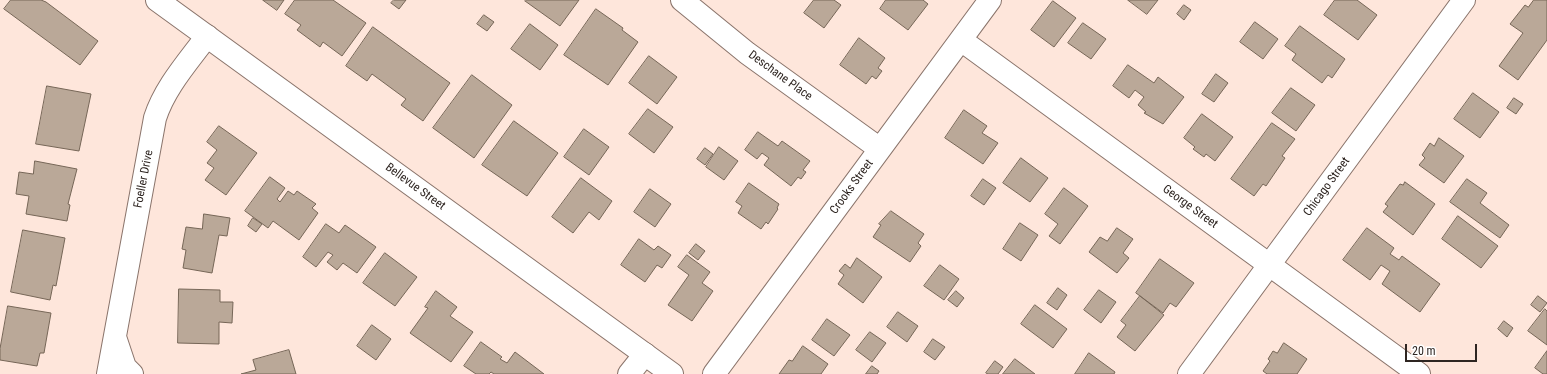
<!DOCTYPE html>
<style>
body{margin:0}
#map{position:relative;width:1547px;height:374px;overflow:hidden;background:#fee6db;font-family:"Roboto Condensed",sans-serif}
canvas{display:block}
.scale{position:absolute;left:1405px;top:344px;width:72px;height:18px;box-sizing:border-box;border:2px solid #2e2521;border-top:0;padding-left:5px;font-size:12px;line-height:14px;white-space:nowrap;color:#2e2521;-webkit-text-stroke:3px #fff;paint-order:stroke}
</style>
<div id="map">
<canvas width="1547" height="374"></canvas>
<div class="scale">20 m</div>
</div>
<script>
const context = document.querySelector('canvas').getContext('2d');
context.lineJoin = 'round';
function fill(path, color) {
  context.fillStyle = color;
  context.fill(path, 'evenodd');
}
function stroke(path, color, width, dash) {
  context.strokeStyle = color;
  context.lineWidth = width;
  context.lineCap = dash ? 'butt' : 'round';
  context.setLineDash(dash || []);
  context.stroke(path);
}
function label(font, color, halo, rows, align = 'center') {
  context.font = font + ' "Roboto Condensed",sans-serif';
  context.lineWidth = 3;
  context.setLineDash([]);
  context.textBaseline = 'middle';
  context.strokeStyle = halo;
  context.fillStyle = color;
  for (const [text, x, y, turn = 0] of rows) {
    context.save();
    context.translate(x, y);
    context.rotate((+turn || 0) * Math.PI / 180);
    context.textAlign = isNaN(turn) ? turn : align;
    if (halo) context.strokeText(text, 0, 0);
    context.fillText(text, 0, 0);
    context.restore();
  }
}
const building = new Path2D(`
 M11,0H41L46,2L98,41L80,65L4,9Z
 M263,0H284L277,10Z
 M295,0H333L366,23L342,56L323,42L320,47L297,30L301,25L285,14Z
 M394,0H406L399,9L391,3Z
 M526,0H579L560,26L525,1Z
 M814,0H834L841,5L824,28L804,13Z
 M886,0H923L928,4L908,30L880,9Z
 M1128,0H1158L1147,14Z
 M1335,0H1357L1377,15L1358,40L1324,15Z
 M1534,0H1547V40L1518,80L1499,66L1523,33L1510,24L1525,5L1528,7Z
 M1053,1L1076,18L1054,47L1031,30Z
 M1184,5L1191,10L1184,20L1177,14Z
 M596,9L623,28L622,30L638,42L608,85L564,55Z
 M484,15L494,22L487,31L477,24Z
 M1255,22L1278,39L1263,59L1240,42Z
 M1083,23L1106,39L1091,59L1068,43Z
 M530,24L558,45L540,70L511,49Z
 M1300,26L1345,59L1332,78L1328,75L1322,83L1292,60L1296,54L1285,46Z
 M373,27L450,83L423,121L401,105L406,99L372,74L367,81L346,66Z
 M859,38L885,58L878,68L882,71L876,79L872,76L866,84L840,65Z
 M649,56L677,77L657,104L629,83Z
 M1128,65L1154,83L1158,77L1184,97L1163,124L1144,113L1146,112L1138,105L1144,97L1135,90L1129,98L1113,86Z
 M1216,74L1228,83L1214,102L1202,94Z
 M472,75L512,105L474,158L433,128Z
 M47,86L91,94L79,151L36,144Z
 M1291,88L1315,105L1296,131L1272,113Z
 M1473,93L1499,112L1480,138L1454,119Z
 M1514,98L1523,104L1516,114L1507,108Z
 M648,109L673,127L654,153L629,134Z
 M964,110L987,126L982,133L998,143L983,164L945,138Z
 M1202,114L1233,137L1215,161L1206,154L1204,157L1193,149L1195,147L1184,138Z
 M514,121L558,153L527,196L482,165Z
 M1272,123L1295,139L1282,156L1285,158L1266,186L1263,184L1254,196L1231,179Z
 M219,126L257,153L226,195L205,180L214,168L207,163L217,150L207,142Z
 M584,129L609,147L589,175L564,157Z
 M758,132L778,146L782,141L810,161L803,170L806,172L801,179L798,177L791,186L764,165L769,158L762,153L757,159L745,150Z
 M1439,138L1464,156L1444,183L1419,165L1425,158L1422,155L1430,143L1434,146Z
 M719,147L738,161L724,180L706,167Z
 M705,148L713,154L705,165L697,159Z
 M1021,158L1048,178L1030,202L1003,183Z
 M35,161L77,169L68,204L70,205L67,221L26,214L29,196L16,194L19,172L33,174Z
 M270,177L285,188L277,199L280,202L288,191L294,195L297,191L316,204L312,208L318,213L299,240L273,221L268,228L245,211Z
 M581,178L612,201L599,220L589,212L573,233L552,217Z
 M983,179L996,188L984,205L971,196Z
 M1467,179L1487,193L1480,203L1509,225L1500,238L1450,202Z
 M1405,182L1435,204L1413,235L1383,212L1388,206L1385,204L1400,184L1403,185Z
 M749,183L779,204L777,208L778,209L768,224L766,222L761,229L738,213L742,206L736,202Z
 M1064,188L1088,206L1060,244L1049,236L1058,224L1045,214Z
 M650,189L671,204L655,227L634,212Z
 M891,211L924,234L918,243L921,246L910,262L873,237L881,225L879,224Z
 M204,214L230,218L227,236L219,235L212,273L183,268L186,250L182,249L186,227L202,229Z
 M1458,216L1498,246L1481,268L1442,239Z
 M253,218L262,224L256,232L248,226Z
 M1020,223L1038,235L1021,261L1003,249Z
 M326,224L339,233L345,225L376,247L357,273L343,263L337,270L327,262L333,255L328,252L316,267L303,257Z
 M1117,228L1133,239L1123,253L1129,258L1117,273L1089,252L1100,237L1107,241Z
 M1367,228L1394,248L1390,254L1399,260L1402,256L1440,284L1420,312L1382,284L1390,271L1381,265L1370,280L1343,260Z
 M23,230L65,238L56,286L53,285L50,300L11,292Z
 M639,239L654,250L658,246L671,255L662,268L657,265L645,282L621,265Z
 M696,244L705,251L698,260L689,253Z
 M385,253L417,277L395,306L363,283Z
 M687,255L710,272L702,283L713,291L692,321L668,305L689,275L678,267Z
 M857,258L882,277L863,303L838,284L844,275L839,271L845,264L850,268Z
 M1160,259L1194,283L1176,307L1170,303L1163,313L1136,293Z
 M940,265L959,279L944,300L924,286Z
 M1058,288L1067,295L1057,310L1047,303Z
 M179,289L220,290V302H233L232,323L219,322V344L178,343Z
 M1099,290L1116,302L1101,323L1084,310Z
 M436,291L457,307L450,316L473,332L451,362L410,333L428,308L425,307Z
 M956,291L964,298L957,307L948,300Z
 M1140,296L1164,315L1135,351L1117,337L1126,325L1121,321Z
 M1538,296L1547,303L1540,312L1531,305Z
 M1035,305L1067,329L1053,348L1021,324Z
 M8,306L51,313L44,353H40L37,366L0,360V349Z
 M1545,309L1547,311V345L1528,331Z
 M898,312L918,326L907,342L887,327Z
 M827,319L850,335L834,356L812,340Z
 M1504,321L1513,328L1507,337L1498,329Z
 M372,325L391,339L376,360L357,346Z
 M870,332L886,343L872,362L856,350Z
 M933,339L945,347L935,360L924,352Z
 M481,342L502,357L500,359L507,363L515,352L544,374H494L491,372L489,374H476L464,366Z
 M1284,343L1307,359L1297,374H1267L1263,371L1270,361L1268,359L1273,351L1277,353Z
 M803,346L828,364L821,374H779L789,360L792,361Z
 M289,350L296,374H241L256,370L253,360Z
 M1547,351V374H1543L1535,368Z
 M1089,353L1115,372L1114,374H1075Z
 M1015,359L1035,374H1003Z
 M995,361L1003,367L998,374H988L986,373Z
 M872,366L879,371L877,374H866Z`);
fill(building, '#baa898');
stroke(building, '#766657', 1);
const minor = new Path2D(`
 M682,0L747,53L880,149
 M961,40L1419,374
 M115,337L125,367L132,374
 M108,374L155,118C165,87 188,62 207,36
 M629,374L645,354
 M714,374L990,0
 M1189,374L1464,0`);
const tertiary = new Path2D(`
 M157,0L672,374`);
stroke(minor, '#8a746b', 24);
stroke(tertiary, '#8a746b', 24);
stroke(minor, '#fff', 22);
stroke(tertiary, '#fff', 22);
label('12px', '#2e2521', '#fff', [
 ["Deschane Place",780,76,36],
 ["Foeller Drive",144,179,-79],
 ["Bellevue Street",415,187,36],
 ["Crooks Street",852,187,-54],
 ["Chicago Street",1327,187,-54],
 ["George Street",1190,207,36]
]);
</script>
